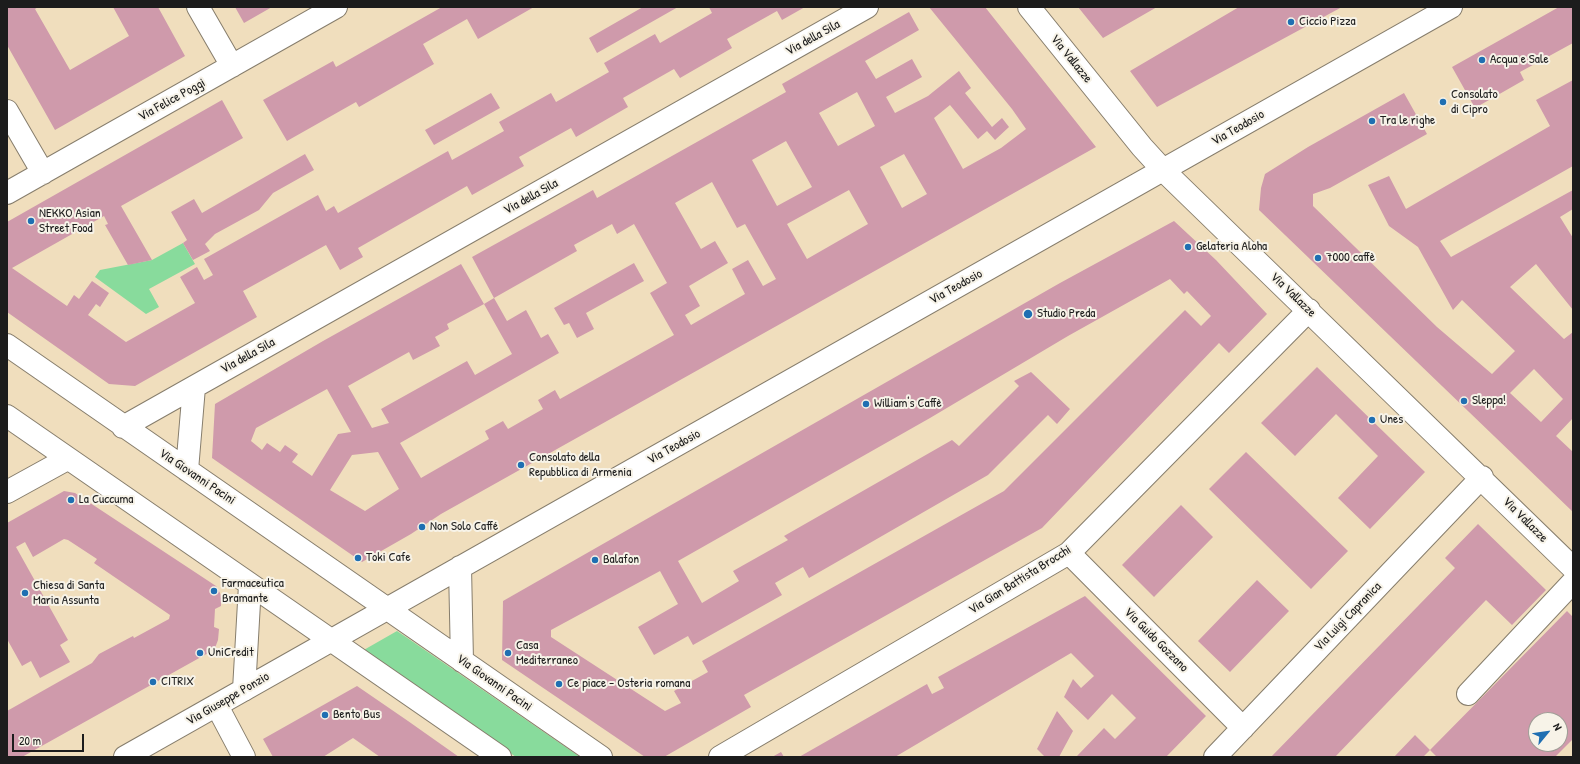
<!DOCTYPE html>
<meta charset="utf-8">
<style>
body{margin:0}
#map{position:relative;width:1580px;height:764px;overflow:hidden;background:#f0debd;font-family:"Patrick Hand",sans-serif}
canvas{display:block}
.frame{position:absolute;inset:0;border:8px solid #1c1c1c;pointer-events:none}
.north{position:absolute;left:1528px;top:712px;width:40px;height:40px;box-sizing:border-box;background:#f7f3e8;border:1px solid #9f9d96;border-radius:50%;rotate:61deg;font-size:11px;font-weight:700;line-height:16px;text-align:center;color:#1c1c1c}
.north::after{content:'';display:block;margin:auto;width:14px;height:18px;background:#1f6fb2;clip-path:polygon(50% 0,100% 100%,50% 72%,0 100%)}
.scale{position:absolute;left:12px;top:734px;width:72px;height:18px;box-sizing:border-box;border:2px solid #1c1c1c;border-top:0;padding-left:5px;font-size:12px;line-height:14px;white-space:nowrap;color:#1c1c1c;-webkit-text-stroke:3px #f7f3e8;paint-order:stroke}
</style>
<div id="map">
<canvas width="1580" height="764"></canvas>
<div class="frame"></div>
<div class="north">N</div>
<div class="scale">20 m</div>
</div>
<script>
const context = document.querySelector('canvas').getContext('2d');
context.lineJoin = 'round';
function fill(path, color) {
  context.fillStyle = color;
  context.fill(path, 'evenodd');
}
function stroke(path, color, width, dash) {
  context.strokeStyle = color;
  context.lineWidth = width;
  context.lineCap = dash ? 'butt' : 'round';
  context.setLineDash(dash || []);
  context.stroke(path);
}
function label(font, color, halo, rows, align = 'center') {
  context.font = font + ' "Patrick Hand",sans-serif';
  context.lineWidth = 4;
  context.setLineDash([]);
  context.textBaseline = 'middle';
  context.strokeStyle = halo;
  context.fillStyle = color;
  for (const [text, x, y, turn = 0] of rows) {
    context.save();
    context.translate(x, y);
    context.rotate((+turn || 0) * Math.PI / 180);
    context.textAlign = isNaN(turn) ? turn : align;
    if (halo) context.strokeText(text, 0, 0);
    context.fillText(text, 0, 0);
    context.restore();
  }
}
fill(new Path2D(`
 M183,243L195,264L149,289L159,307L146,314L95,277L100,270L152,260Z
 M397,631L406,637L580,757H516L362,651Z`), '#88db9c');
fill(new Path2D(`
 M7,7H38L35,9L70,70L129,36L113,7H158L185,56L55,130L7,45Z
 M235,7H272L244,23Z
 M442,7H534L478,39L467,19L423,44L434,64L359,107L356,102L287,141L263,100L333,61L336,67Z
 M643,7H678L597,53L589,38Z
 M709,7H805L782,20L777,11L727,39L732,48L680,78L674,69L623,98L628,107L576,137L571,128L519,157L524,166L472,195L467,186L358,248L363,257L340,270L326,245L243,291L257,317L135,386L109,384L7,312V222L222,100L243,138L121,206L152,260L128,265L105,225L108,224L104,216L12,268L67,306L74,295L79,299L92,281L109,293L100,307L96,304L88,315L126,342L195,303L180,277L197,267L204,280L213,275L204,259L318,195L326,211L334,206L338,213L448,151L452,160L504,131L499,122L551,93L556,102L609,72L604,63L655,34L660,43L712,13Z
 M929,7H985L1096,147L441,514L411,534L362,562L212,458L215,404L323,341L461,264L484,304L447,324L449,329L435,337L440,346L413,360L409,352L348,386L372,428L389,423L381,409L467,361L475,375L512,354L484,304L494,298L507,321L526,310L541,338L548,334L559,353L400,443L421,478L489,439L485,431L503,421L508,429L543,409L538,400L555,390L560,399L674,335L650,293L667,283L634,224L617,234L612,224L574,245L577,251L494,298L472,257L593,190L597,198L786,92L782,84L909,12L919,30L865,61L876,79L912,59L922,77L886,97L895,113L928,96L959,71L971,88L965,93L992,127L1002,118L1009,127L995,140L987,131L978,139L950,105L934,118L963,169L1001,148L1026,129L1012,109ZM857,92L875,126L838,146L819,113ZM786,141L812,187L777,206L752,160ZM904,154L927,194L902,208L880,167ZM712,182L737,228L745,224L776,279L763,286L748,260L732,269L745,294L691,325L685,315L700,306L689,286L728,263L715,241L701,249L675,203ZM849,190L868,224L807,259L787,224ZM327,389L351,432L338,434L312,476L292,462L298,454L285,445L280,452L267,443L262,450L251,441L256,428ZM378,452L399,489L365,511L330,490L352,455Z
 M1078,7H1157L1103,38Z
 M1239,7H1342L1157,107L1130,71Z
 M1559,7H1573V43L1520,72L1524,80L1475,108L1452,67Z
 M1573,80V166L1440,241L1451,257L1573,190V209L1560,217L1573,238V310L1536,264L1510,287L1564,339L1573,332V418L1556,436L1573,452V512L1259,210L1261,188L1265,174L1308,147L1404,93L1427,134L1330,188L1313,194V206L1437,327L1492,374L1515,351L1462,300L1453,310L1418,247L1389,226L1368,185L1389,176L1406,209L1550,126L1536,100ZM1534,369L1563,399L1541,422L1510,393Z
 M491,93L500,108L434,145L425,130Z
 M305,154L314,170L273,193L259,210L215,234L205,244L210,251L193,260L183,243L187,240L171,212L194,199L202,213Z
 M1174,221L1216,260L1267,314L1229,353L1219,343L1042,528L744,695L751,707L664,757H645L502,660L503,601L1060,283ZM1170,279L1184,294L1187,291L1211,316L1201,326L1185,310L1004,491L702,661L708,672L674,691L681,703L665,711L551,637V630L660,571L678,604L638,627L654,655L688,636L693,645L782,595L775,583L803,567L809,578L988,475L1048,415L1057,424L1070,409L1031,372L1014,381L1019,386L959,446L952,440L784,536L788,540L733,571L739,581L702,603L678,561L930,418L1068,336Z
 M634,263L644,281L586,313L594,329L577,338L569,323L564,325L554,308Z
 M1317,367L1425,472L1370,529L1338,498L1378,456L1336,414L1295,456L1261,423Z
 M1246,452L1348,551L1311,589L1209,489Z
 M64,491L75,493L216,586L220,593L221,597V606L215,609L214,627L219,629L218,640L215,648L210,652L22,757H7V711L92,663L99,654L133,636L134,638L169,619L170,615L94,563L97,559L68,540L64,539L33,557L25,542L16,547L68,640L60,645L70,662L40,678L31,661L22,666L7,639V523Z
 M1181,505L1213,537L1154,597L1122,565Z
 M1478,524L1546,590L1512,625L1486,600L1335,757H1271L1455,568L1445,558Z
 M1257,580L1289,611L1230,672L1198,641Z
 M1085,596L1206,716L1166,757H1078L1077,756L1104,728L1115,739L1136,718L1112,694L1088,720L1064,697L1073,679L1081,688L1094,676L1071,653L895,757H799L927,684L932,694L944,688L938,677Z
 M1567,611L1573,617V739L1555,757H1437L1430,750ZM1536,720H1560V744H1536Z
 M357,686L408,721L459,757H380L353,738L323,757H273L263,739Z
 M1057,711L1073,731L1059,757H1045L1037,749Z
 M1415,735L1430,750L1423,757H1394Z
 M781,752L784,757H772Z`), '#cf9aab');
const minor = new Path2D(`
 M198,7L232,66
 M1029,7L1142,147L1163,170L1573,568
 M7,111L43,173
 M7,193L336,7
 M7,345L601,757
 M7,416L500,757
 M123,427L867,7
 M187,470L194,387
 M7,492L67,459
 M1069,553L1243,728
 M460,567L462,661
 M244,690L250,585
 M1468,694L1573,582
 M217,706L244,757
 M125,757L1451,7
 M720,757L1069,553L1309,310
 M1215,757L1482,477`);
stroke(minor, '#867d6c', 24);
stroke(minor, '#fff', 22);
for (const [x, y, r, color] of [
 [1291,22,4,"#1f6fb2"],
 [1482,60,4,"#1f6fb2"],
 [1443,102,4,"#1f6fb2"],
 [1372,121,4,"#1f6fb2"],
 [31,221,4,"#1f6fb2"],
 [1188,247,4,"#1f6fb2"],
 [1318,258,4,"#1f6fb2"],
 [1028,314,5,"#1f6fb2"],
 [1464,401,4,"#1f6fb2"],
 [866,404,4,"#1f6fb2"],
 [1372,420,4,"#1f6fb2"],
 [521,465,4,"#1f6fb2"],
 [71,500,4,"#1f6fb2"],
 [422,527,4,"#1f6fb2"],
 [358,558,4,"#1f6fb2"],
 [595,560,4,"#1f6fb2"],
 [214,591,4,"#1f6fb2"],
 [25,593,4,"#1f6fb2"],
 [200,653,4,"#1f6fb2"],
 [508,653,4,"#1f6fb2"],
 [153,682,4,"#1f6fb2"],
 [559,684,4,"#1f6fb2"],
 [325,715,4,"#1f6fb2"]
]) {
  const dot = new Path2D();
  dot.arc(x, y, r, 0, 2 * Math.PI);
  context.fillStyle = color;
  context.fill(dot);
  stroke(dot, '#f7f3e8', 1.5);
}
label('13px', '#1c1c1c', '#f7f3e8', [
 ["Ciccio Pizza",1299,22],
 ["Acqua e Sale",1490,60],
 ["Consolato",1451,95],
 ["di Cipro",1451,110],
 ["Tra le righe",1380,121],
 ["NEKKO Asian",39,214],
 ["Street Food",39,229],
 ["Gelateria Aloha",1196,247],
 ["7000 caffè",1326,258],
 ["Studio Preda",1037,314],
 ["Sleppa!",1472,401],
 ["William's Caffè",874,404],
 ["Unes",1380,420],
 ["Consolato della",529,458],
 ["Repubblica di Armenia",529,473],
 ["La Cuccuma",79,500],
 ["Non Solo Caffé",430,527],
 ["Toki Cafe",366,558],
 ["Balafon",603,560],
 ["Farmaceutica",222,584],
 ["Bramante",222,599],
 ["Chiesa di Santa",33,586],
 ["Maria Assunta",33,601],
 ["Casa",516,646],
 ["Mediterraneo",516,661],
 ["UniCredit",208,653],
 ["CITRIX",161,682],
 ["Ce piace - Osteria romana",567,684],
 ["Bento Bus",333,715]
], 'left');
label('13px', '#1c1c1c', '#f7f3e8', [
 ["Via della Sila",813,38,-29],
 ["Via Vallazze",1071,59,51],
 ["Via Felice Poggi",172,100,-29],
 ["Via Teodosio",1238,128,-30],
 ["Via della Sila",531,197,-29],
 ["Via Teodosio",956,287,-29],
 ["Via Vallazze",1293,295,44],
 ["Via della Sila",248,356,-29],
 ["Via Teodosio",674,447,-29],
 ["Via Giovanni Pacini",197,477,34],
 ["Via Vallazze",1525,520,45],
 ["Via Gian Battista Brocchi",1020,580,-32],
 ["Via Luigi Capranica",1348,617,-46],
 ["Via Guido Gozzano",1156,640,45],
 ["Via Giovanni Pacini",494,683,35],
 ["Via Giuseppe Ponzio",228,699,-30]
]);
</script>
